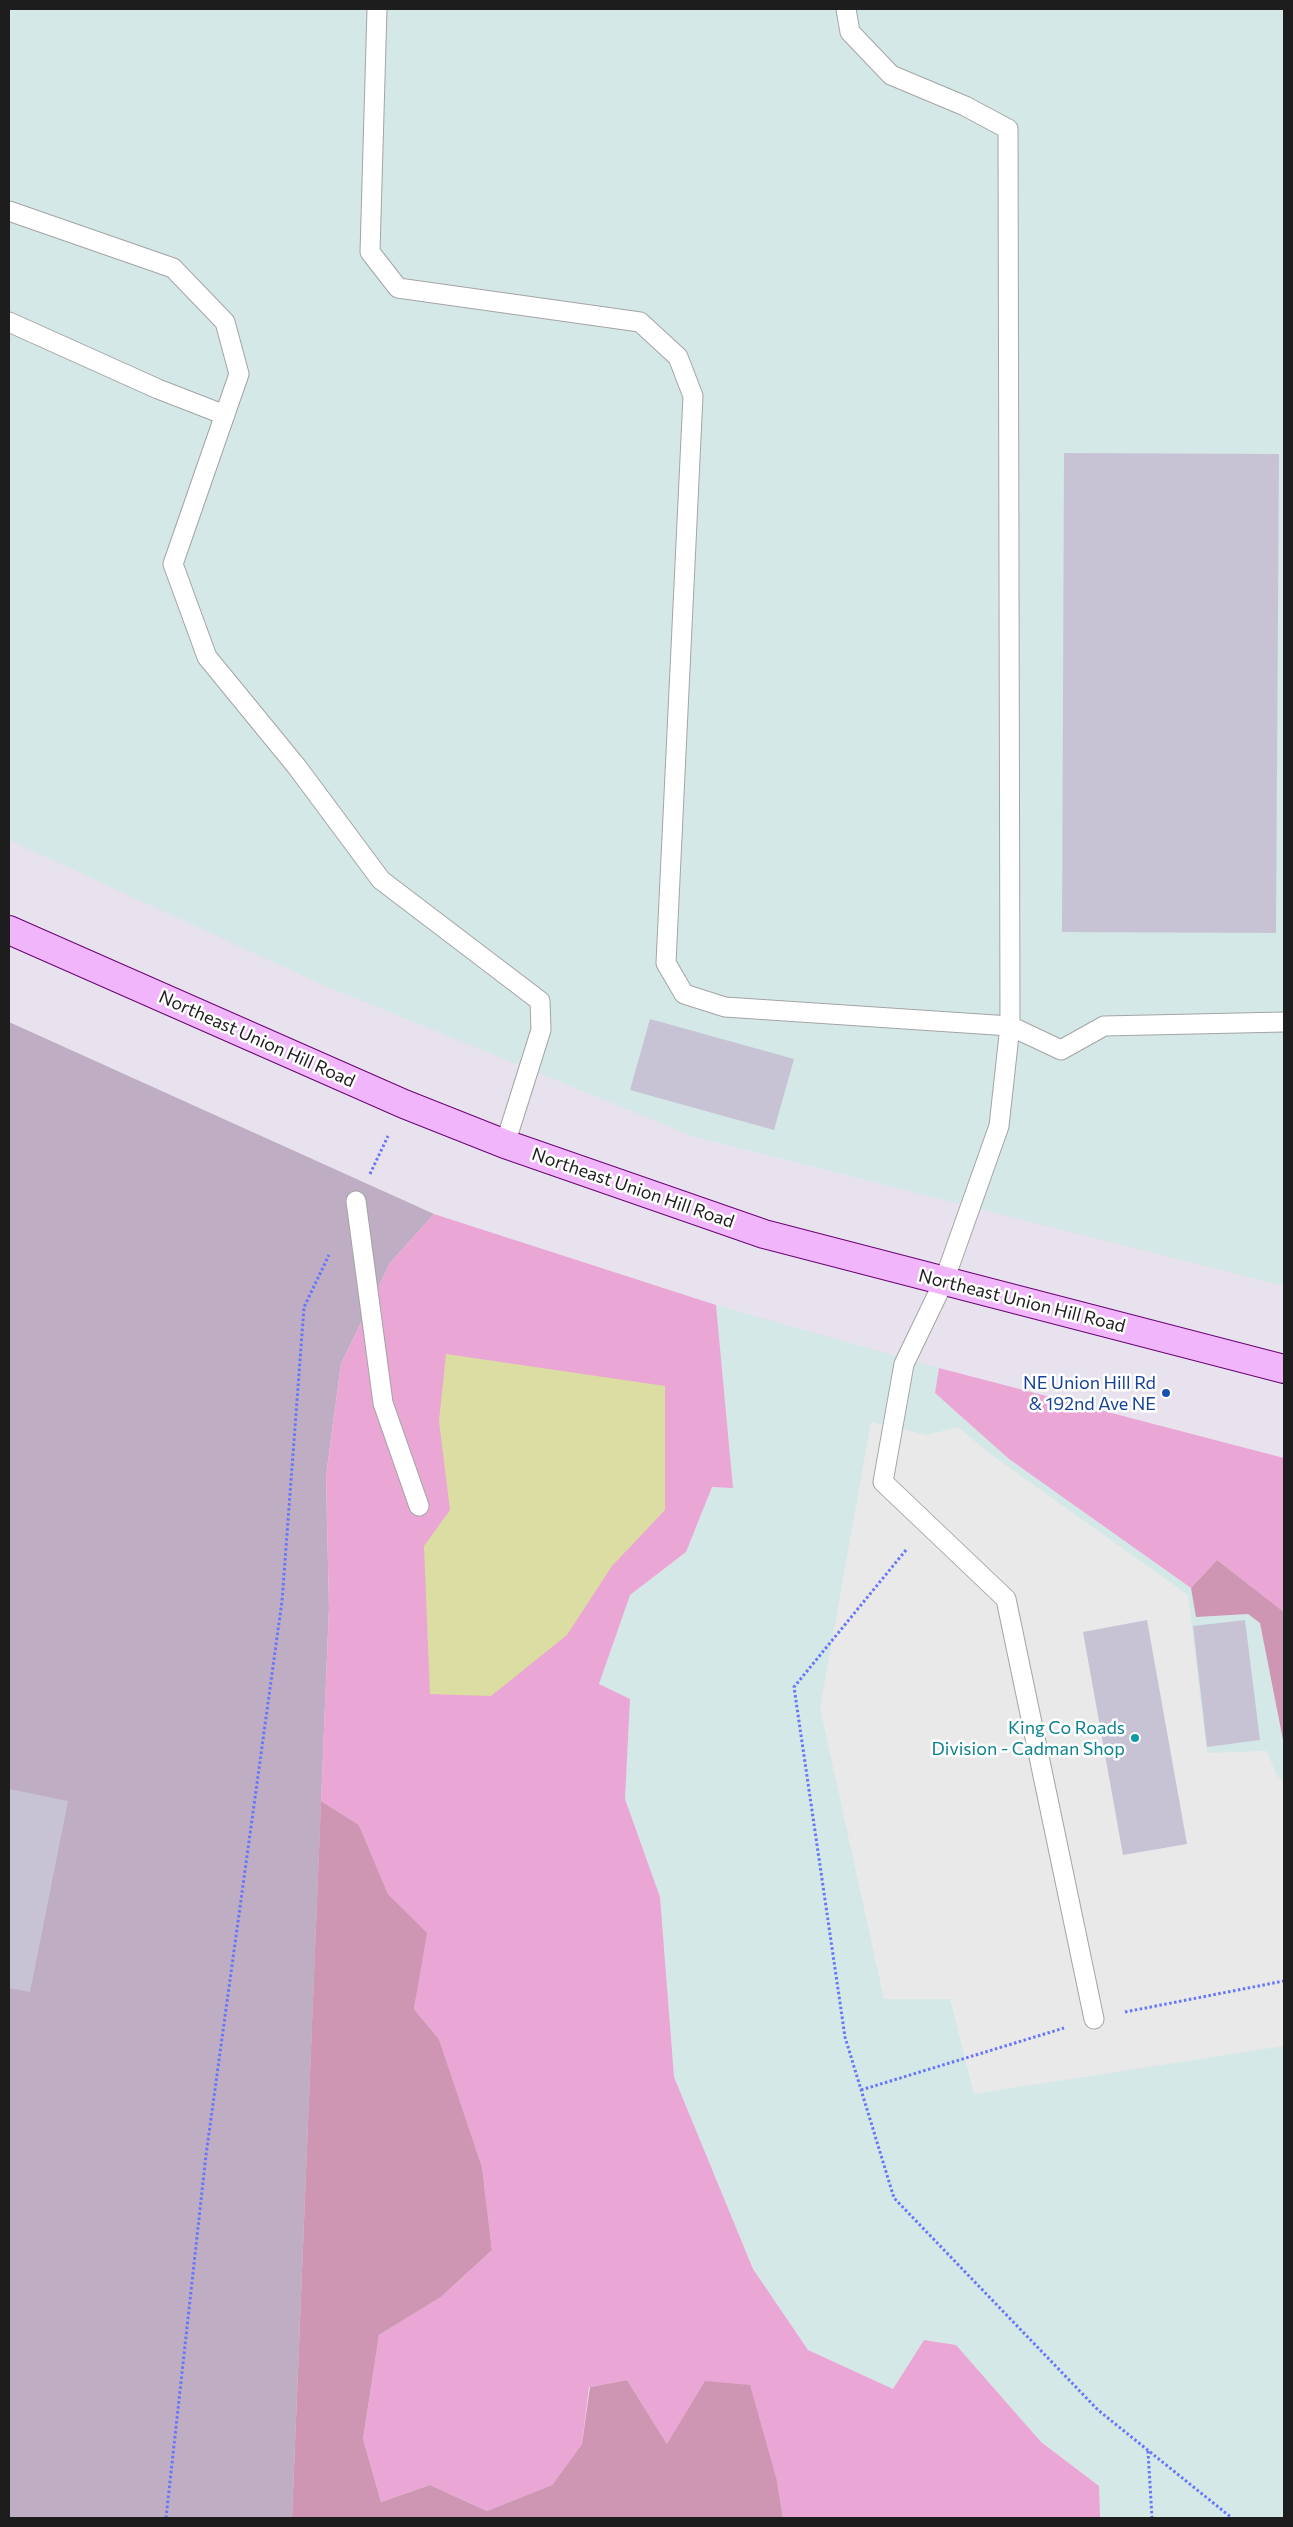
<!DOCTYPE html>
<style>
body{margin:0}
#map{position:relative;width:1293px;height:2527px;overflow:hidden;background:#e8e2ee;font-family:Commissioner,sans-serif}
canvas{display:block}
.frame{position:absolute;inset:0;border:10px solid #1d1d1d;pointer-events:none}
</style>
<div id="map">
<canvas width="1293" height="2527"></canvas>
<div class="frame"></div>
</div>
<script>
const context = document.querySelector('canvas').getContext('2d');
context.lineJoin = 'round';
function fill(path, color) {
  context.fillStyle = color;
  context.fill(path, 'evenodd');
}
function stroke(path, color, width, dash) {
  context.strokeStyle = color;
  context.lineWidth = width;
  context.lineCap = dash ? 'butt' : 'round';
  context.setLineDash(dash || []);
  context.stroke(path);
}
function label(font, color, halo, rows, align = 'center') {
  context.font = font + ' Commissioner,sans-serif';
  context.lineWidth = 5;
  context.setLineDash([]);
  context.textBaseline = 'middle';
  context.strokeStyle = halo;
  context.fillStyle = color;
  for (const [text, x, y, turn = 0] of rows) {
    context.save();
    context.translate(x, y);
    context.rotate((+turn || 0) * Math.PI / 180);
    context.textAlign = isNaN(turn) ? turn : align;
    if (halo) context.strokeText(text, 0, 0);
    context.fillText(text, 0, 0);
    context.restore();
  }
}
fill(new Path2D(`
 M9,9H1284V1286L695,1137L323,985L9,840Z
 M716,1305L939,1368L935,1393L1009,1459L1191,1588L1196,1617L1249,1614L1260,1623L1284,1745V2518H1100L1098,2486L1041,2442L956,2345L924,2340L893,2389L808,2350L753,2269L674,2077L660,1897L625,1799L630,1699L599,1684L630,1595L686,1552L712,1487L733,1488Z`), '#d4e8e7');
fill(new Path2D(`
 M9,1022L434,1214L390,1263L341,1364L326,1476L329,1608L292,2518H9Z`), '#bfaec3');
fill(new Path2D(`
 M434,1214L716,1305L733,1488L712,1487L686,1552L630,1595L599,1684L630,1699L625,1799L660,1897L674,2077L753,2269L808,2350L893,2389L924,2340L956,2345L1041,2442L1099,2486L1100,2518H783L777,2481L667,2444L627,2380L589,2387L582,2444L552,2485L487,2511L430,2485L381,2502L363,2439L379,2335L441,2297L492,2250L482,2167L439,2039L414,2009L426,1933L388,1894L359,1825L321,1801L329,1608L326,1476L341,1364L390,1263Z
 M939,1368L1284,1458V1612L1217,1560L1191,1588L1009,1459L935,1393Z`), '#eaa7d5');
fill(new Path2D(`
 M1217,1560L1284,1612V1745L1260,1623L1248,1614L1196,1617L1191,1588Z
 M321,1801L359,1825L388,1894L427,1933L414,2009L439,2039L482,2167L492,2250L441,2297L379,2335L363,2439L381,2502L430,2485L487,2511L552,2485L582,2444L590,2387L627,2380L667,2444L705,2381L750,2385L777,2481L783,2518H292Z`), '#ce96b2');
fill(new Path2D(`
 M871,1422L927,1435L958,1427L989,1453L1188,1595L1207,1753L1267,1751L1276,1774L1284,1783V2046L974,2094L950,1999H884L820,1708Z`), '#e9e9e9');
fill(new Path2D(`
 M446,1354L665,1386V1510L612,1566L567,1635L491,1696L430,1694L424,1546L450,1510L439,1421Z`), '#dcdda2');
fill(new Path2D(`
 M1064,453L1279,454L1276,933L1062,932Z
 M650,1019L794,1059L774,1130L630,1090Z
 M1147,1620L1187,1844L1123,1855L1083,1632Z
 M1245,1620L1260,1740L1207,1747L1193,1626Z
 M9,1789L68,1801L30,1992L9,1988Z`), '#c7c3d5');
const lane = new Path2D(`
 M377,9L370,252L398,288L640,322L678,357L693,396L666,963L684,994L725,1007L1010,1026L1061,1050L1104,1026L1284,1022
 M846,9L850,32L891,75L965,106L1008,129L1010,1026L999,1126L944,1281L904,1364L883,1482L1006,1599L1094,2019
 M9,211L173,268L225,322L239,374L173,564L207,657L297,767L381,880L540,1001L541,1030L505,1144
 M9,322L158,389L225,415
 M356,1201L383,1403L419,1506`);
const secondary = new Path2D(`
 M9,930L404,1104L505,1144L764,1234L1284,1369`);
stroke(lane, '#a4a4a4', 21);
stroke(secondary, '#6a0375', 30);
stroke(new Path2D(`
 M370,1174L388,1136
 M906,1550L794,1687L845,2037L894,2198L1098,2410L1232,2518
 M1125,2012L1284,1981
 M861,2090L1064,2028
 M1148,2451L1152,2518
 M166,2518L206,2155L282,1601L304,1307L329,1255`), '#6675fc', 3, [2.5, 2.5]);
stroke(lane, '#fff', 19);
stroke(secondary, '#f0b5fa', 28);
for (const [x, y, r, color] of [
 [1166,1393,5,"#1a4fb4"],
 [1135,1738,5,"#0f9aa8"]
]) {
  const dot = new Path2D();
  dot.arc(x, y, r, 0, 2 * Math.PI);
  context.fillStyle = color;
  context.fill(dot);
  stroke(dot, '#fff', 2);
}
label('18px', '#1d1d1d', '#fff', [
 ["Northeast Union Hill Road",257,1039,24],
 ["Northeast Union Hill Road",633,1188,19],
 ["Northeast Union Hill Road",1022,1301,14]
]);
label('18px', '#164399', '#fff', [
 ["NE Union Hill Rd",1156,1383],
 ["& 192nd Ave NE",1156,1404]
], 'right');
label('18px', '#0d838f', '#fff', [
 ["King Co Roads",1125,1728],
 ["Division - Cadman Shop",1125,1749]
], 'right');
</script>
